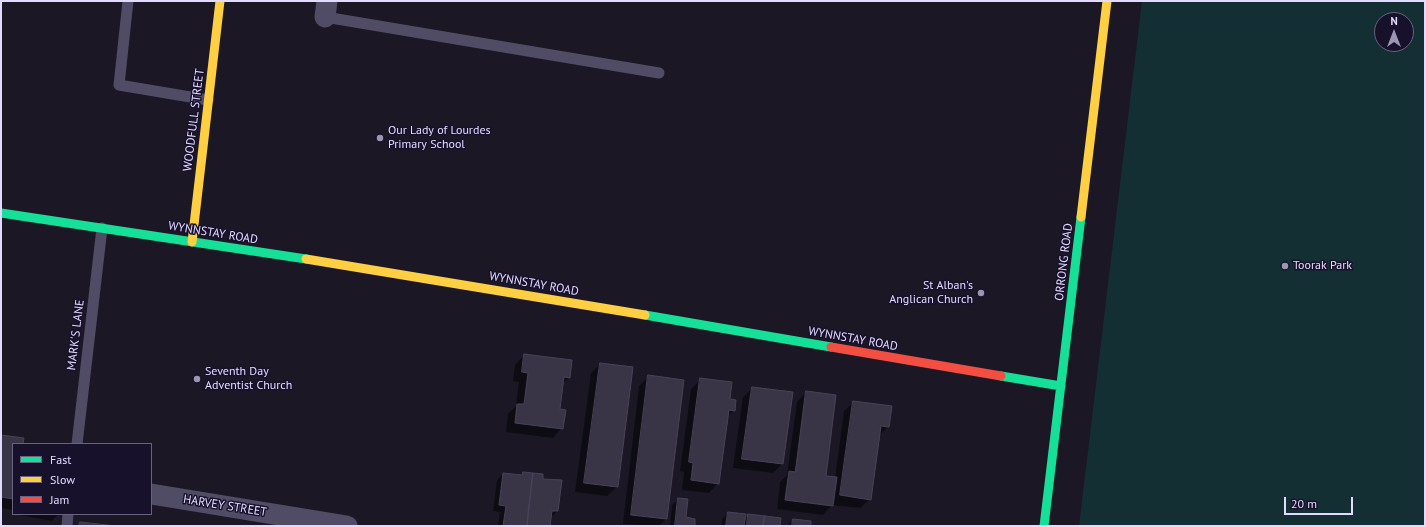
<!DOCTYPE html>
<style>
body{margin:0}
#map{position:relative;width:1426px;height:527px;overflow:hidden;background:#1b1725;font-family:"PT Sans",sans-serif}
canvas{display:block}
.frame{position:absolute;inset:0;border:2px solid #e3dbff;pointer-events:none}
.legend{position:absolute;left:12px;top:443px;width:140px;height:72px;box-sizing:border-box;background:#18112b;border:1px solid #696280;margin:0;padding:5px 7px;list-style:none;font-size:12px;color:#e3dbff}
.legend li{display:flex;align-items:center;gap:8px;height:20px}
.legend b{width:20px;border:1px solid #696280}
.north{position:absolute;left:1374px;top:12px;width:40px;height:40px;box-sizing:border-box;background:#18112b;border:1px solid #696280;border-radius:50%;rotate:0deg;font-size:11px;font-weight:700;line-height:16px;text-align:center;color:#e3dbff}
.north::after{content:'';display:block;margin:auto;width:14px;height:18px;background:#9d96b3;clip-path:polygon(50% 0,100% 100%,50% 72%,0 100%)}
.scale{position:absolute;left:1284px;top:497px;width:69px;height:18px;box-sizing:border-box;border:2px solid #e3dbff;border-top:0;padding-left:5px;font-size:12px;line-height:14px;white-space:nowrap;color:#e3dbff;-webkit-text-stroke:3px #18112b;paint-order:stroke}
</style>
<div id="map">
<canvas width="1426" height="527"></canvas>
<div class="frame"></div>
<ul class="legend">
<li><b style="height:5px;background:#16e098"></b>Fast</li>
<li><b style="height:5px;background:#ffcf43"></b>Slow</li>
<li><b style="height:5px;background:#f24e42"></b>Jam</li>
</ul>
<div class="north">N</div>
<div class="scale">20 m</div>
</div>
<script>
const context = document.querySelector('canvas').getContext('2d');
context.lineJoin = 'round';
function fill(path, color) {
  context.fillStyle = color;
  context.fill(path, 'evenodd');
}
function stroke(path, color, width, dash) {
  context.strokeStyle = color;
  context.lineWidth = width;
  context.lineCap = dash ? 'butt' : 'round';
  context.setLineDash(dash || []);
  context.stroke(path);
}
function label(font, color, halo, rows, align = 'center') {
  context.font = font + ' "PT Sans",sans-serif';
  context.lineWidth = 3;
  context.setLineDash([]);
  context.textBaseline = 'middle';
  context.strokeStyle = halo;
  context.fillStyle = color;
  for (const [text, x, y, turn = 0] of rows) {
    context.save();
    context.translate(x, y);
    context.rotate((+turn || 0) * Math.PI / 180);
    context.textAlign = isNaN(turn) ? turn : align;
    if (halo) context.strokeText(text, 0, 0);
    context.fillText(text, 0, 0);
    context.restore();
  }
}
fill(new Path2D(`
 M1142,1H1425V526H1079ZM1382,20H1406V44H1382Z`), '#142f33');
fill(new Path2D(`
 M524,355L569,378L562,384L559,410L562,428L553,438L506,432L508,414L516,406L519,382L513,381L515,365Z
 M600,364L632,368L617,487L607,496L575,492L591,373Z
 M649,376L666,519L659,526L623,524L639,386Z
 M701,379L729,400L734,410L727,417L718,483L709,493L682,490L684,472L680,471L691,389Z
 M752,388L782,464L773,473L733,468L743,397Z
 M806,392L825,477L835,478L844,411L854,402L888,426L879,436L870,499L860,508L832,505L823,515L777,509L780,482L787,475L797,402Z
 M1,436L22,444H13V510L1,508Z
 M523,473L542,479L557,511L551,517L549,526H498L500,512L493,511L497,480L503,474L520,476Z
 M679,499L685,518L694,526H670L672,505Z
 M728,513L744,519L749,515L779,526H721L722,519Z
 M14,514H58L52,521Z
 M793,520L810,526H787Z`), '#0007');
const building = new Path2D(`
 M524,354L572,360L570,378L564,377L560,409L566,410L563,429L515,423L517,404H524L528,373L522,372Z
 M600,363L633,367L618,487L584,483Z
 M648,375L684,380L667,519L631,515Z
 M700,378L732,382L730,399L736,400L735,411L729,410L719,484L691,480L693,463L689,462Z
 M752,387L793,392L783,464L742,459Z
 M806,391L836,395L826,476L837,477L833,506L785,500L789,471L795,472Z
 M853,401L892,406L889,427L881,426L871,500L840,495Z
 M1,435L24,438L23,444H13V499L1,497Z
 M523,472L533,473L527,526H503L506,506L499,505L503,473L522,475Z
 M533,473L543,474V479L562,480L558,511H552L550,526H527Z
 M678,498L688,499L686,517L695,519V526H675Z
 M728,512L746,514L744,526H726Z
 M748,514L765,516L763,526H747Z
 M765,516L781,518L780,526H763Z
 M793,519L811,521V526H792Z
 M80,522L116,526H79Z`);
fill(building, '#3a3546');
stroke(building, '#484258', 1);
stroke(new Path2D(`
 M128,1L119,85L208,100
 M325,17L659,73
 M77,444L102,228
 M67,526L68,514`), '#504c65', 11);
stroke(new Path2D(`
 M325,17L327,1
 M151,494L347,526`), '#504c65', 21);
stroke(new Path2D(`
 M1,213L306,259
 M645,315L831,347
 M1001,376L1061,386
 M1044,526L1081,217`), '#16e098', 9);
stroke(new Path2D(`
 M1081,217L1107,1
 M192,242L220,1
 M306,259L645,315`), '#ffcf43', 9);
stroke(new Path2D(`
 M831,347L1001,376`), '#f24e42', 9);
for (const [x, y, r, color] of [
 [380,138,4,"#9d96b3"],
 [1285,266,4,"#9d96b3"],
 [981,293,4,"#9d96b3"],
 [197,379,4,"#9d96b3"]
]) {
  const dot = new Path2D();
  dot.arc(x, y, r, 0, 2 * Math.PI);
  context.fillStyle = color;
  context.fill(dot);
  stroke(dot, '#18112b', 1.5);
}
label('12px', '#e3dbff', '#18112b', [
 ["WOODFULL STREET",194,120,-83],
 ["WYNNSTAY ROAD",213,233,9],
 ["ORRONG ROAD",1064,262,-83],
 ["WYNNSTAY ROAD",534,284,10],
 ["MARK'S LANE",76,335,-83],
 ["WYNNSTAY ROAD",853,339,10],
 ["HARVEY STREET",225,506,9]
]);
label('12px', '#e3dbff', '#18112b', [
 ["Our Lady of Lourdes",388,131],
 ["Primary School",388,145],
 ["Toorak Park",1293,266],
 ["St Alban's",973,286,"right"],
 ["Anglican Church",973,300,"right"],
 ["Seventh Day",205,372],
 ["Adventist Church",205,386]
], 'left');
</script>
